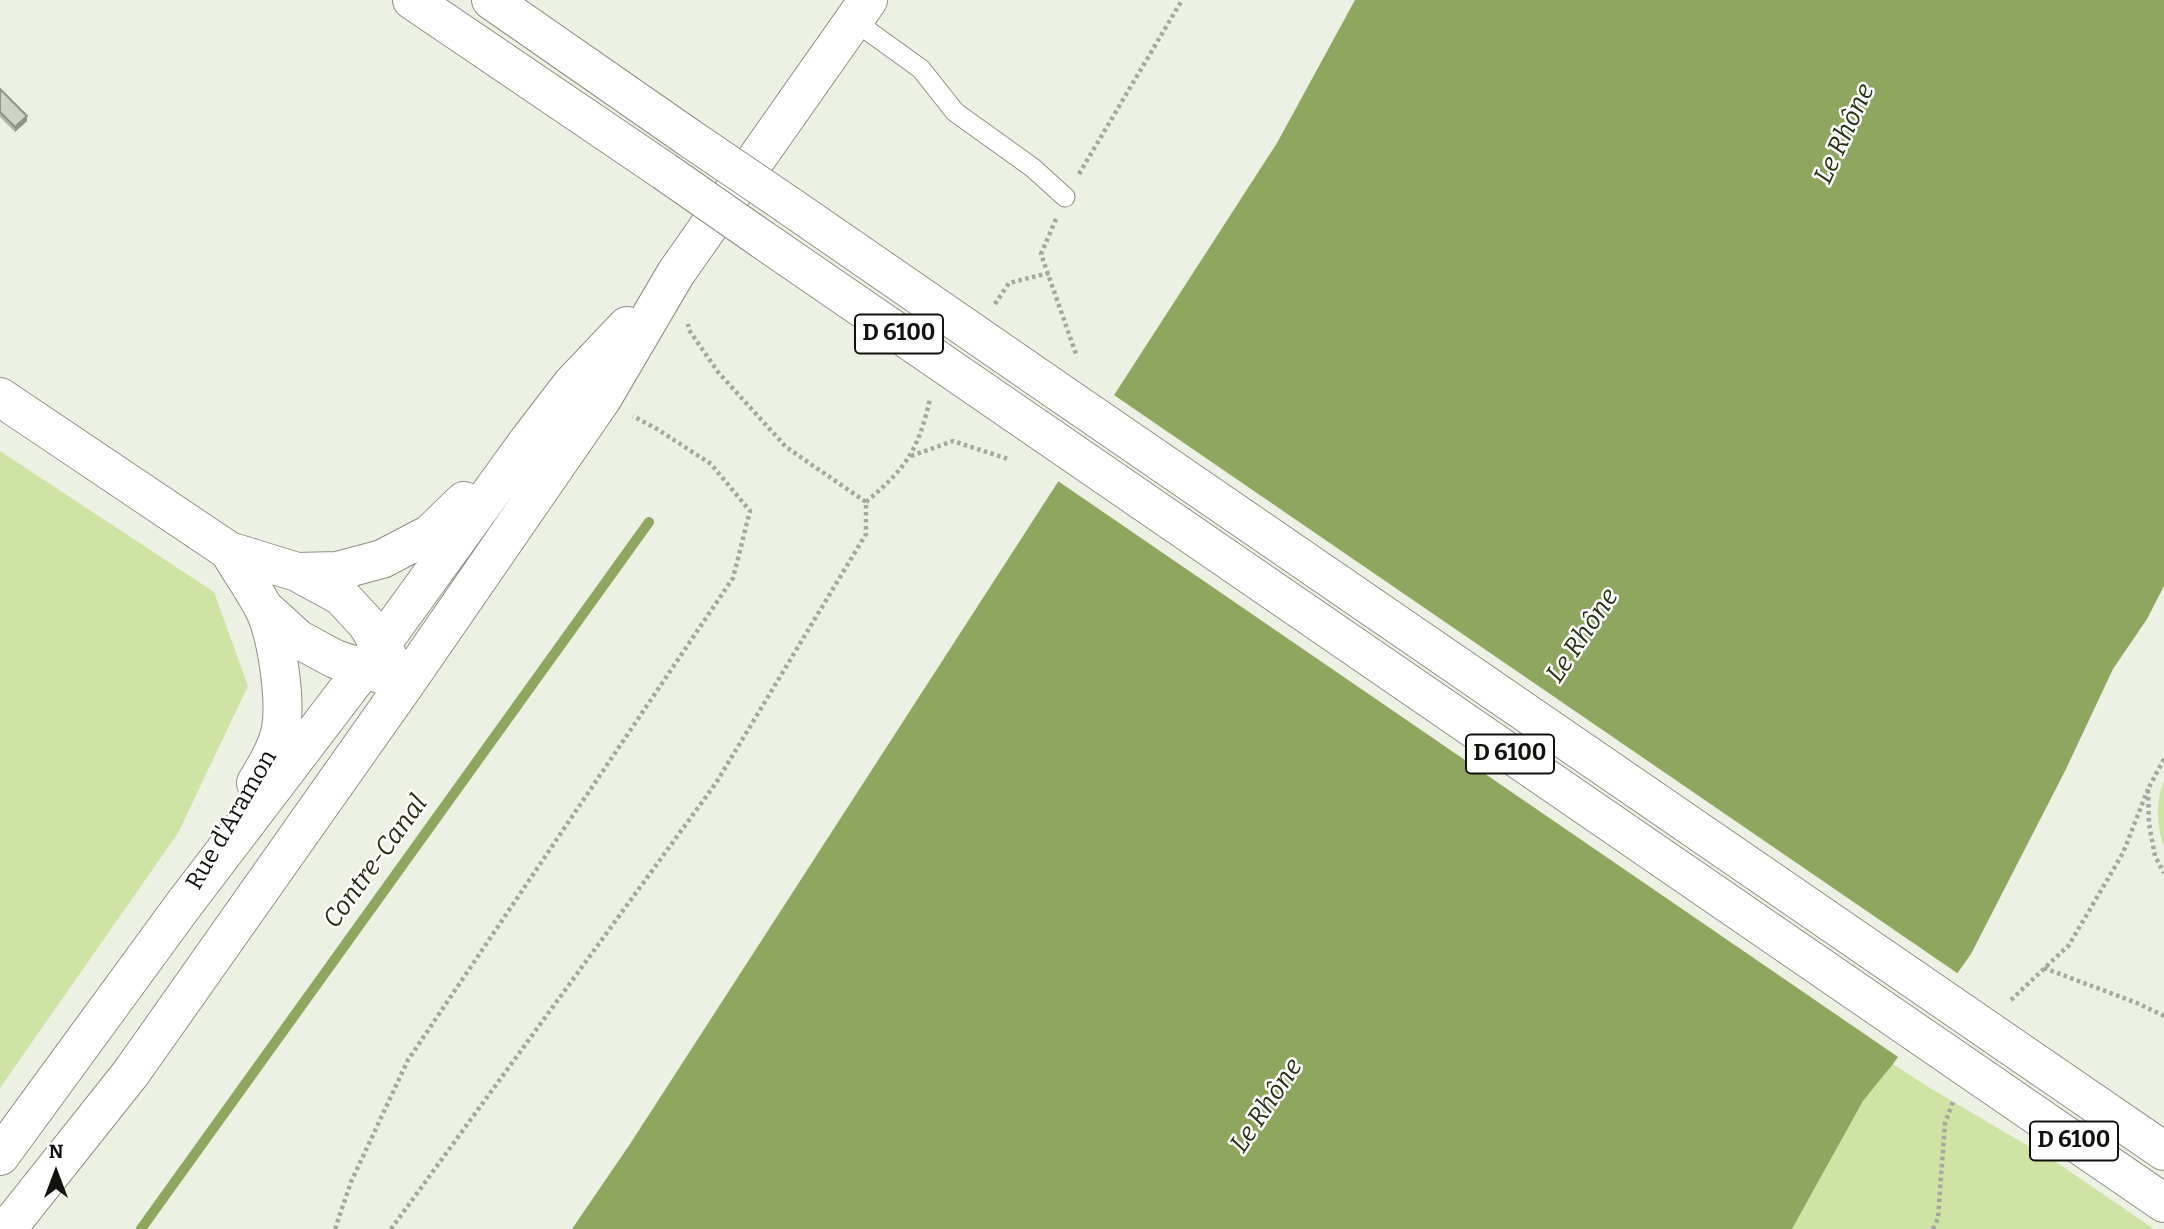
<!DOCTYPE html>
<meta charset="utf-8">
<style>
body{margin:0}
#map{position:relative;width:2164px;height:1229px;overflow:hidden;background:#ecf1e4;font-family:Bitter,serif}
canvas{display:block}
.north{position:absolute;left:21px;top:1138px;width:70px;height:70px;-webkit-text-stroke:5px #fff;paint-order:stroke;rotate:0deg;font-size:19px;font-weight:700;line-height:28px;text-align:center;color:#10120e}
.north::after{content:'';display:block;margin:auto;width:24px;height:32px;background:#10120e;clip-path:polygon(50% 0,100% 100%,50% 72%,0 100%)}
</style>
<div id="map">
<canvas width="2164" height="1229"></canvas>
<div class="north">N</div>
</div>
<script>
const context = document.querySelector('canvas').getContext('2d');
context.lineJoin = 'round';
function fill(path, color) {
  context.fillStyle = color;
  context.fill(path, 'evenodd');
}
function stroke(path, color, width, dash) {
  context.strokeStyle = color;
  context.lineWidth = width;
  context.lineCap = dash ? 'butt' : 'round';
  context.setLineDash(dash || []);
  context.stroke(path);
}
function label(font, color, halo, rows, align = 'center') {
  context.font = font + ' Bitter,serif';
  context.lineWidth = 5;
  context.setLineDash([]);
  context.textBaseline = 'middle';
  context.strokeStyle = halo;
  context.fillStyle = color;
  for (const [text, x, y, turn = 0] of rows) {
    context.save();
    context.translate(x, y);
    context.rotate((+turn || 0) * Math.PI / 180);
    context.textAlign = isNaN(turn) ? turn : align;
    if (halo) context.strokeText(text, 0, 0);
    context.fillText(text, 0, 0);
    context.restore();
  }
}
fill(new Path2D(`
 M0,451L214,592L248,686L178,833L0,1088Z
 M2164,781V847C2157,828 2155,800 2164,781Z
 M1893,1064L1925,1085L2062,1166L2154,1229H1792L1863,1101Z`), '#cee3a4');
fill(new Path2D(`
 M1355,0H2164V586L2147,619L2113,669L2065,771L1971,954L1893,1064L1863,1101L1792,1229H572L630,1144L1277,143Z`), '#8fa65e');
fill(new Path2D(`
 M1111,393L1960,975L1901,1059L1055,479Z`), '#ecf1e4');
stroke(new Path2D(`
 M141,1229L649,522`), '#8fa65e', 10);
const lane = new Path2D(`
 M853,20L921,69L955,112L1033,168L1065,197`);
const secondary = new Path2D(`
 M0,397L229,551L297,572L341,596L366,623L393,665
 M229,551C240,570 253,588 263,607C277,634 286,699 281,729C277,749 266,766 256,783
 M297,572L337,571L382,559L430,534L464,501
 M265,609L298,639L335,659L386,676
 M0,1156L182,907L364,668L529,440L572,384L627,326
 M7,1229L131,1073L406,683L602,399L676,273L868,0`);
const primary = new Path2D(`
 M412,0L664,171
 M491,0L688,137
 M788,205L1059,392
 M763,240L1035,427
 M2008,1044L2164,1151
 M1985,1080L2164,1203`);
stroke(lane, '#8c9084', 21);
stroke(secondary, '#8c9084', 40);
stroke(primary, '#8c9084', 40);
stroke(new Path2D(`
 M1079,174L1182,0
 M1056,219L1041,254L1077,357
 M995,304L1009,283L1049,273
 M911,456L953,441L1008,459
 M866,502C906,468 918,451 930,399
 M2164,759L2148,789L2149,824L2155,856L2164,873
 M2044,968L2137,1003L2164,1016
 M2011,1000L2069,945L2123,853L2148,789
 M335,1229L351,1182L408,1060L733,578L750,511L711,464L657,429L633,416
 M391,1229L716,783L866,534V502L786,447L718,372L689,330L688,324
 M1933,1229L1938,1218L1945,1123L1953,1102`), '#a4a89e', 4.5, [3.5, 3.5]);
stroke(lane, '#fff', 19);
stroke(secondary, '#fff', 38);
stroke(primary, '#fff', 38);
const primaryBridge = new Path2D(`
 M688,137L788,205
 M664,171L763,240
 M1059,392L2008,1044
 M1035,427L1985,1080`);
stroke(primaryBridge, '#8c9084', 40, []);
stroke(primaryBridge, '#fff', 38);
fill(new Path2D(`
 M0,89L27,121L15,132L0,117Z`), '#b1b5aa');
fill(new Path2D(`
 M27,116V121L15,132V127Z`), '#90948b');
const building = new Path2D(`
 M0,89L27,116L15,127L0,112Z`);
fill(building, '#ced3c6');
stroke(building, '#90948b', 2);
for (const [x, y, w] of [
 [899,334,88],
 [1510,754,88],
 [2074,1141,88]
]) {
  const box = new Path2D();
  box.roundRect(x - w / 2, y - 19.5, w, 39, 5);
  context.fillStyle = '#fff';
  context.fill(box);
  stroke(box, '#10120e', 2);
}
label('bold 23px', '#10120e', null, [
 ["D 6100",899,334],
 ["D 6100",1510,754],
 ["D 6100",2074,1141]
]);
label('24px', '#10120e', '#fff', [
 ["Rue d'Aramon",232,820,-60]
]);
label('italic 26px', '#263011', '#fff', [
 ["Le Rhône",1845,134,-65],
 ["Le Rhône",1583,636,-56],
 ["Contre-Canal",376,862,-54],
 ["Le Rhône",1267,1106,-56]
]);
</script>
